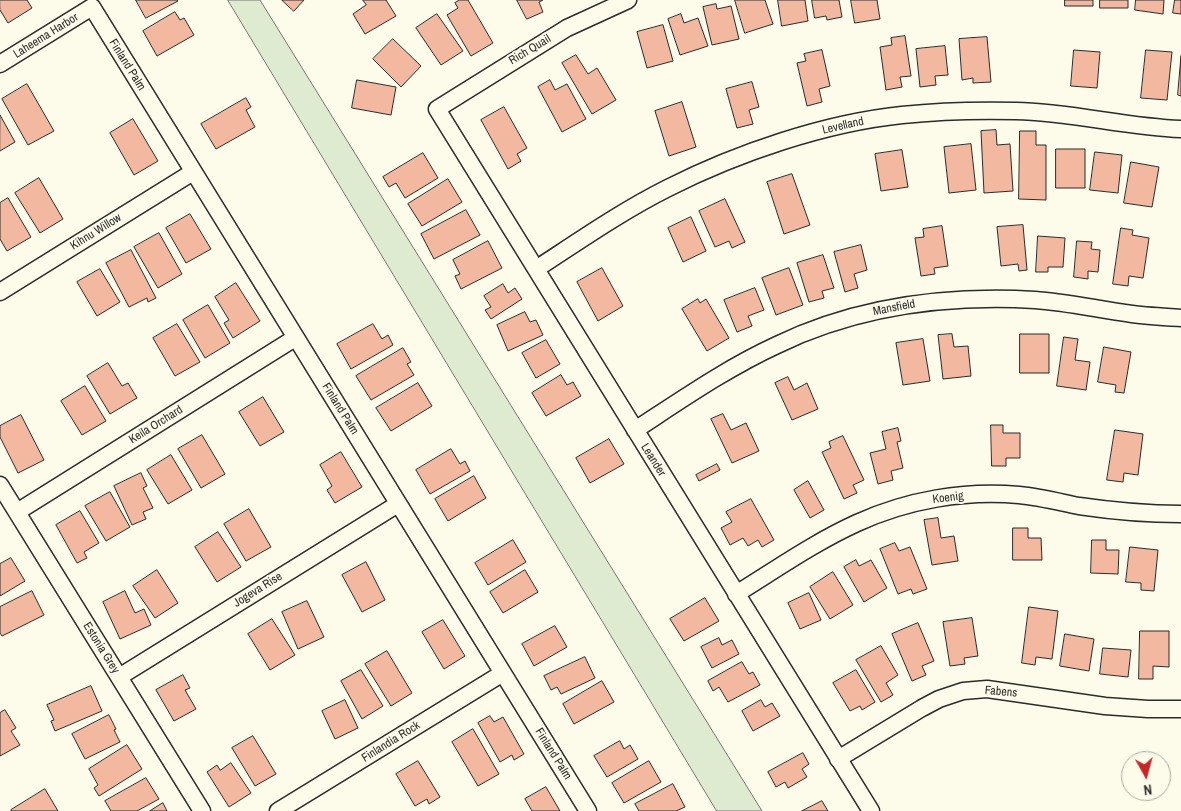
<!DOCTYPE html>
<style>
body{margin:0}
#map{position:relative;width:1181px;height:811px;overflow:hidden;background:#fdfbea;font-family:"Archivo Narrow",sans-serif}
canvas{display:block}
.north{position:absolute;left:1121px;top:751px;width:50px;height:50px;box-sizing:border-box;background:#fdfbea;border:1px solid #a9a89e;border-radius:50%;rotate:173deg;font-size:14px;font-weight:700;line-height:20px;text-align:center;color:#2b2b2b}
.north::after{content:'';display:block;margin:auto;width:18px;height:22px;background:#c62828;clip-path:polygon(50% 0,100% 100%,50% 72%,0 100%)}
</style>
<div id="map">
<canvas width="1181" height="811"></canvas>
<div class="north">N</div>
</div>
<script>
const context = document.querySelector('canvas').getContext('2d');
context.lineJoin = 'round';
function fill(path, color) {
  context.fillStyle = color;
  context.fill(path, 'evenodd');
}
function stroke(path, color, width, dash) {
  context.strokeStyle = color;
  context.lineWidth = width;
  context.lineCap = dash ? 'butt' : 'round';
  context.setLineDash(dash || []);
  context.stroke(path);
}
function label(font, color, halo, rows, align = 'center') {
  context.font = font + ' "Archivo Narrow",sans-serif';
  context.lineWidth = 4;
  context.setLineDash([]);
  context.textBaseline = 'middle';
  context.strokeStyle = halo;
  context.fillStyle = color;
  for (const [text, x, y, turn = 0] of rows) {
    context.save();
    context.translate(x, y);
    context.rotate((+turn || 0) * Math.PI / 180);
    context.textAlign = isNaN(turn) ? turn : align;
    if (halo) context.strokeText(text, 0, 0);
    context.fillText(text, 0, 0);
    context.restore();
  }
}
const green = new Path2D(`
 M228,0H260L762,811H717Z`);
fill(green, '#deebd1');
stroke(green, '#74746e', 1);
const building = new Path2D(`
 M0,0H27L32,8L8,23L0,10Z
 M136,0H177L178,1L146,18Z
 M282,0H304L294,11Z
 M363,0H386L396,16L365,34L353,14L366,5Z
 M460,0H468L493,43L471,56L447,15L458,8L455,3Z
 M517,0H543L539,2L543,12L527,19Z
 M735,0H765L773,24L745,33Z
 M778,0H805L808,21L782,26Z
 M812,0H839L842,17L827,20L826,16L815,18Z
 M851,0H877L880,19L855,23Z
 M1065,0H1093V6H1065Z
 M1100,0H1128V8H1100Z
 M1136,0H1164L1163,14L1135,10Z
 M1175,0H1181V14L1173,13Z
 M716,4L717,9L731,6L739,39L712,45L703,7Z
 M175,12L180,20L184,18L194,35L157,56L143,31Z
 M437,14L463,51L441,65L416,28Z
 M681,14L684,23L698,18L708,46L680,55L668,19Z
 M663,25L673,61L647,68L637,32Z
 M905,36L911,76L900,77L902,87L886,90L880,47L892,45L891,38Z
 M987,37L991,82L973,83V78L962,80L959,39Z
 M393,39L421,66L401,87L373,59Z
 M945,46L948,75L935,76L936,85L920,87L916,49Z
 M822,50L830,86L819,89L822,102L807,106L797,63L806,61L804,54Z
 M1074,50L1100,52L1097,88L1071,86Z
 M1146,50L1172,52L1167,100L1141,98Z
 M576,55L588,74L597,68L616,100L592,114L562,63Z
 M1181,56V96L1178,95Z
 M357,80L396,87L391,115L352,108Z
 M550,80L555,90L567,84L586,119L562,132L538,87Z
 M752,82L759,107L749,110L753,124L737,128L726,89Z
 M27,84L54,131L28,145L2,99Z
 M246,98L251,107L246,110L255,127L216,149L201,124Z
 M682,102L696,147L669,156L655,111Z
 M504,107L527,148L517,154L521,161L508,169L481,120Z
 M0,115L15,142L0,151Z
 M133,119L158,161L134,175L110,133Z
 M996,130L997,145L1010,144L1013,191L984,193L981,131Z
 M1020,131H1036V145H1046V200L1019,199Z
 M971,144L976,190L949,193L944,147Z
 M1056,149H1085V188H1056Z
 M902,150L908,187L881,191L875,154Z
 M1095,152L1122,155L1118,193L1090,190Z
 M423,153L438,178L405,198L396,183L389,187L383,177Z
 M1131,162L1159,167L1152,207L1124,203Z
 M792,174L810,225L784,234L767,182Z
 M39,178L63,219L40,233L15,193Z
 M448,179L462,202L422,226L408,204Z
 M8,198L31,237L7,251L0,239V203Z
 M725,199L745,242L732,248L729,241L715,247L699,211Z
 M466,210L480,235L434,259L421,234Z
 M190,214L211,249L186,263L166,228Z
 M691,217L706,251L683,262L668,228Z
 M1023,225L1027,270L1019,271L1018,264L1001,266L997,227Z
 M942,226L948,266L934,268L935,274L921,276L915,238L924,237L923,229Z
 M1121,228L1133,230L1132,235L1149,238L1143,278L1129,276L1128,286L1113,284Z
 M159,233L182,274L158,288L134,247Z
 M1038,236L1065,238L1063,267H1048V272H1036Z
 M488,241L502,268L461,289L455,276L460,274L453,260Z
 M1077,241L1092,242L1091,249L1100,250L1098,272L1088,271V279L1074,277Z
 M861,245L867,270L854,274L858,288L845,292L834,252Z
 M131,250L156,298L148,302L147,298L129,307L106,263Z
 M823,255L834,288L822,291L824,298L809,302L797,263Z
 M602,268L623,306L598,321L577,282Z
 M789,268L803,305L776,315L762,278Z
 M100,269L120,302L97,316L77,282Z
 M236,283L260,321L233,338L224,323L229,320L215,297Z
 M503,284L508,293L515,288L522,299L491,319L485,310L491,307L484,296Z
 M755,288L764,310L748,316L752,326L737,332L724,300Z
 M698,299L700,303L706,299L729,338L707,351L682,309Z
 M208,305L230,343L205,358L183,320Z
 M525,312L530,322L536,320L543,335L508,351L497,325Z
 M177,324L200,362L175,376L153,338Z
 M373,324L382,339L388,335L393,345L351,369L337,344Z
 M952,334L954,347L968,346L971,376L943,379L938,335Z
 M1020,334H1049V373H1020Z
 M1064,337L1078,339L1075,360L1090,362L1086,390L1057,386Z
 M923,339L930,381L903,385L896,343Z
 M546,340L560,364L536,378L522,353Z
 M1104,347L1131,352L1124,393L1115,392L1116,385L1098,382Z
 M403,348L411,362L407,364L414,375L371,400L356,376Z
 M108,363L122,386L128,383L137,398L110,414L87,376Z
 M561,375L567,385L573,382L581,396L546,416L532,393Z
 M788,377L794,390L807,383L818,409L792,420L775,383Z
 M418,383L432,406L391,431L376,408Z
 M85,386L106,421L82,435L61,401Z
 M263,397L284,432L260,446L239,412Z
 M723,414L731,430L746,423L759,451L732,463L711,419Z
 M21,415L44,460L18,473L0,437V426Z
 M991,425H1003V433H1020V458H1006V466H992Z
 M898,428L901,441L897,442L903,468L891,471L893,480L878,484L870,453L886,449L882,432Z
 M1115,430L1143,434L1138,475L1124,473L1123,482L1107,480Z
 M202,435L225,474L201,488L178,449Z
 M843,436L864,480L853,485L857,493L844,499L822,452L831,448L829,442Z
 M609,439L624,464L590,483L576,458Z
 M451,449L460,464L465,461L470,471L430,494L416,470Z
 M341,452L362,487L335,503L327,490L332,486L320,465Z
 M171,455L192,490L168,504L147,470Z
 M717,464L720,470L699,481L696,475Z
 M141,473L147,486L143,488L153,508L143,512L146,519L132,525L114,486Z
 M474,476L486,498L448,521L435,499Z
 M808,481L824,510L810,518L794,490Z
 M110,492L130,527L106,541L85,506Z
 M751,499L774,540L762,547L758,540L748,546L743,538L730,545L721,528L732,522L726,512Z
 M249,509L271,547L246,561L224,524Z
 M80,511L99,543L84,552L87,558L77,563L56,525Z
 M938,518L941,538L954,536L958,561L932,565L924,520Z
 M1013,528H1028V538H1041L1042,560H1013Z
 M218,532L241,567L217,582L195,547Z
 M513,540L526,562L488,585L475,563Z
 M1092,540H1106V550H1119L1118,574L1091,573Z
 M895,543L899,551L910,547L927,589L913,594L911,589L898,594L880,549Z
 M1130,547L1158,550L1154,591L1141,590V583L1126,582Z
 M11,558L25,581L0,596V564Z
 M856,560L859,566L871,560L887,588L864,602L844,567Z
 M366,562L385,600L362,612L342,575Z
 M157,570L178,603L155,618L133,586Z
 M525,570L538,592L503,613L490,592Z
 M833,572L853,605L830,619L810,587Z
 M32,591L44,615L2,636L0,633V607Z
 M125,591L135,613L144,609L151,625L120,639L103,602Z
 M809,593L821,620L800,629L788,603Z
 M705,598L719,621L684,641L670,619Z
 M307,601L324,637L298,649L282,612Z
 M1029,607L1058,611L1052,659L1036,657L1035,665L1022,663Z
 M972,618L978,656L964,658L965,664L950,666L943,622Z
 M272,619L295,655L270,670L248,634Z
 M443,620L465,656L444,669L422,632Z
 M918,623L934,661L922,666L926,675L912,681L892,634Z
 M555,626L567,647L534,666L522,644Z
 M1140,631H1169V667L1153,666V679H1139Z
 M1065,634L1094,639L1089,671L1060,666Z
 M719,638L722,645L732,640L739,654L712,668L701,647Z
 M881,646L898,675L886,683L893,695L881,702L856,660Z
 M1103,648L1131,650L1128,677L1100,674Z
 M387,651L412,693L391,706L365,664Z
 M585,657L595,678L561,694L557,687L551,690L544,676Z
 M742,662L749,674L753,672L760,685L728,702L719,687L713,691L708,681Z
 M361,670L383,706L362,719L341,681Z
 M856,670L875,702L862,710L860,706L850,711L833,683Z
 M183,675L190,688L185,690L196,709L174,721L156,690Z
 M602,681L614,702L574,724L563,704Z
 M91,686L102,711L55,731L51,721L54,720L47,705Z
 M345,700L358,728L335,739L322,711Z
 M761,700L765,707L772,703L780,716L753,731L742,711Z
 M5,710L16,728L11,731L20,745L0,756V713Z
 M109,715L116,729L114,730L120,742L85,759L72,734Z
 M490,716L494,722L503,717L524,754L514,760L512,755L500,762L478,723Z
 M473,729L499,774L478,786L452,742Z
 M253,736L276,774L255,786L232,748Z
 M620,741L624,749L630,745L638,759L607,777L594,756Z
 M127,745L142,769L99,796L94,788L98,785L89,769Z
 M803,753L809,764L802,769L807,777L788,788L785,782L776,787L768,772Z
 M418,761L440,797L429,804L427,799L415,806L396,774Z
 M649,761L661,782L624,803L612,783Z
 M231,763L251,793L229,807L207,772L217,765L220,770Z
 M146,778L159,799L137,811H111L105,801Z
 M673,784L685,807L676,811H639L635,804Z
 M546,787L560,811H532L525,799Z
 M45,789L58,811H11V810Z
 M822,801L828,811H802Z
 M163,803L167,811H150Z`);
fill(building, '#f2b8a0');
stroke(building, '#2b2b2b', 1);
const minor = new Path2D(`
 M628,0L567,28L437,109L871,811
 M0,64L92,7L588,811
 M536,269C579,241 622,211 668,188C737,153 825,123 902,115C940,111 978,110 1016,111C1071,112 1126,127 1181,129
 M0,292L193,172
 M635,430C681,400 727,368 777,345C858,306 947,295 1035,300C1067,302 1100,310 1132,314C1148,316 1165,317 1181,318
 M0,485L202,811
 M17,512L295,338
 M736,594C775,570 815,542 857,523C907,500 965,490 1019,495C1040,497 1059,502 1079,506C1113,511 1147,514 1181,514
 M119,677L398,504
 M838,759L922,708L939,699L963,691L987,689L1105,706L1148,709H1181
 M278,811L503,673`);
stroke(minor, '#2b2b2b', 19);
stroke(minor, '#fdfbea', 16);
label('12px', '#2b2b2b', '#fdfbea', [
 ["Laheema Harbor",46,36,-32],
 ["Rich Quail",530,50,-31],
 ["Finland Palm",127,65,58],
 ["Levelland",843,126,-13],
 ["Kihnu Willow",96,232,-32],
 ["Mansfield",894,308,-11],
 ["Finland Palm",340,409,58],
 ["Keila Orchard",156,425,-32],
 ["Leander",653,460,58],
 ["Koenig",948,498,-7],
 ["Jogeva Rise",258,590,-32],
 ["Estonia Grey",101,648,58],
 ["Fabens",1001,692,5],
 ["Finlandia Rock",391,742,-32],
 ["Finland Palm",553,754,58]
]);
</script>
